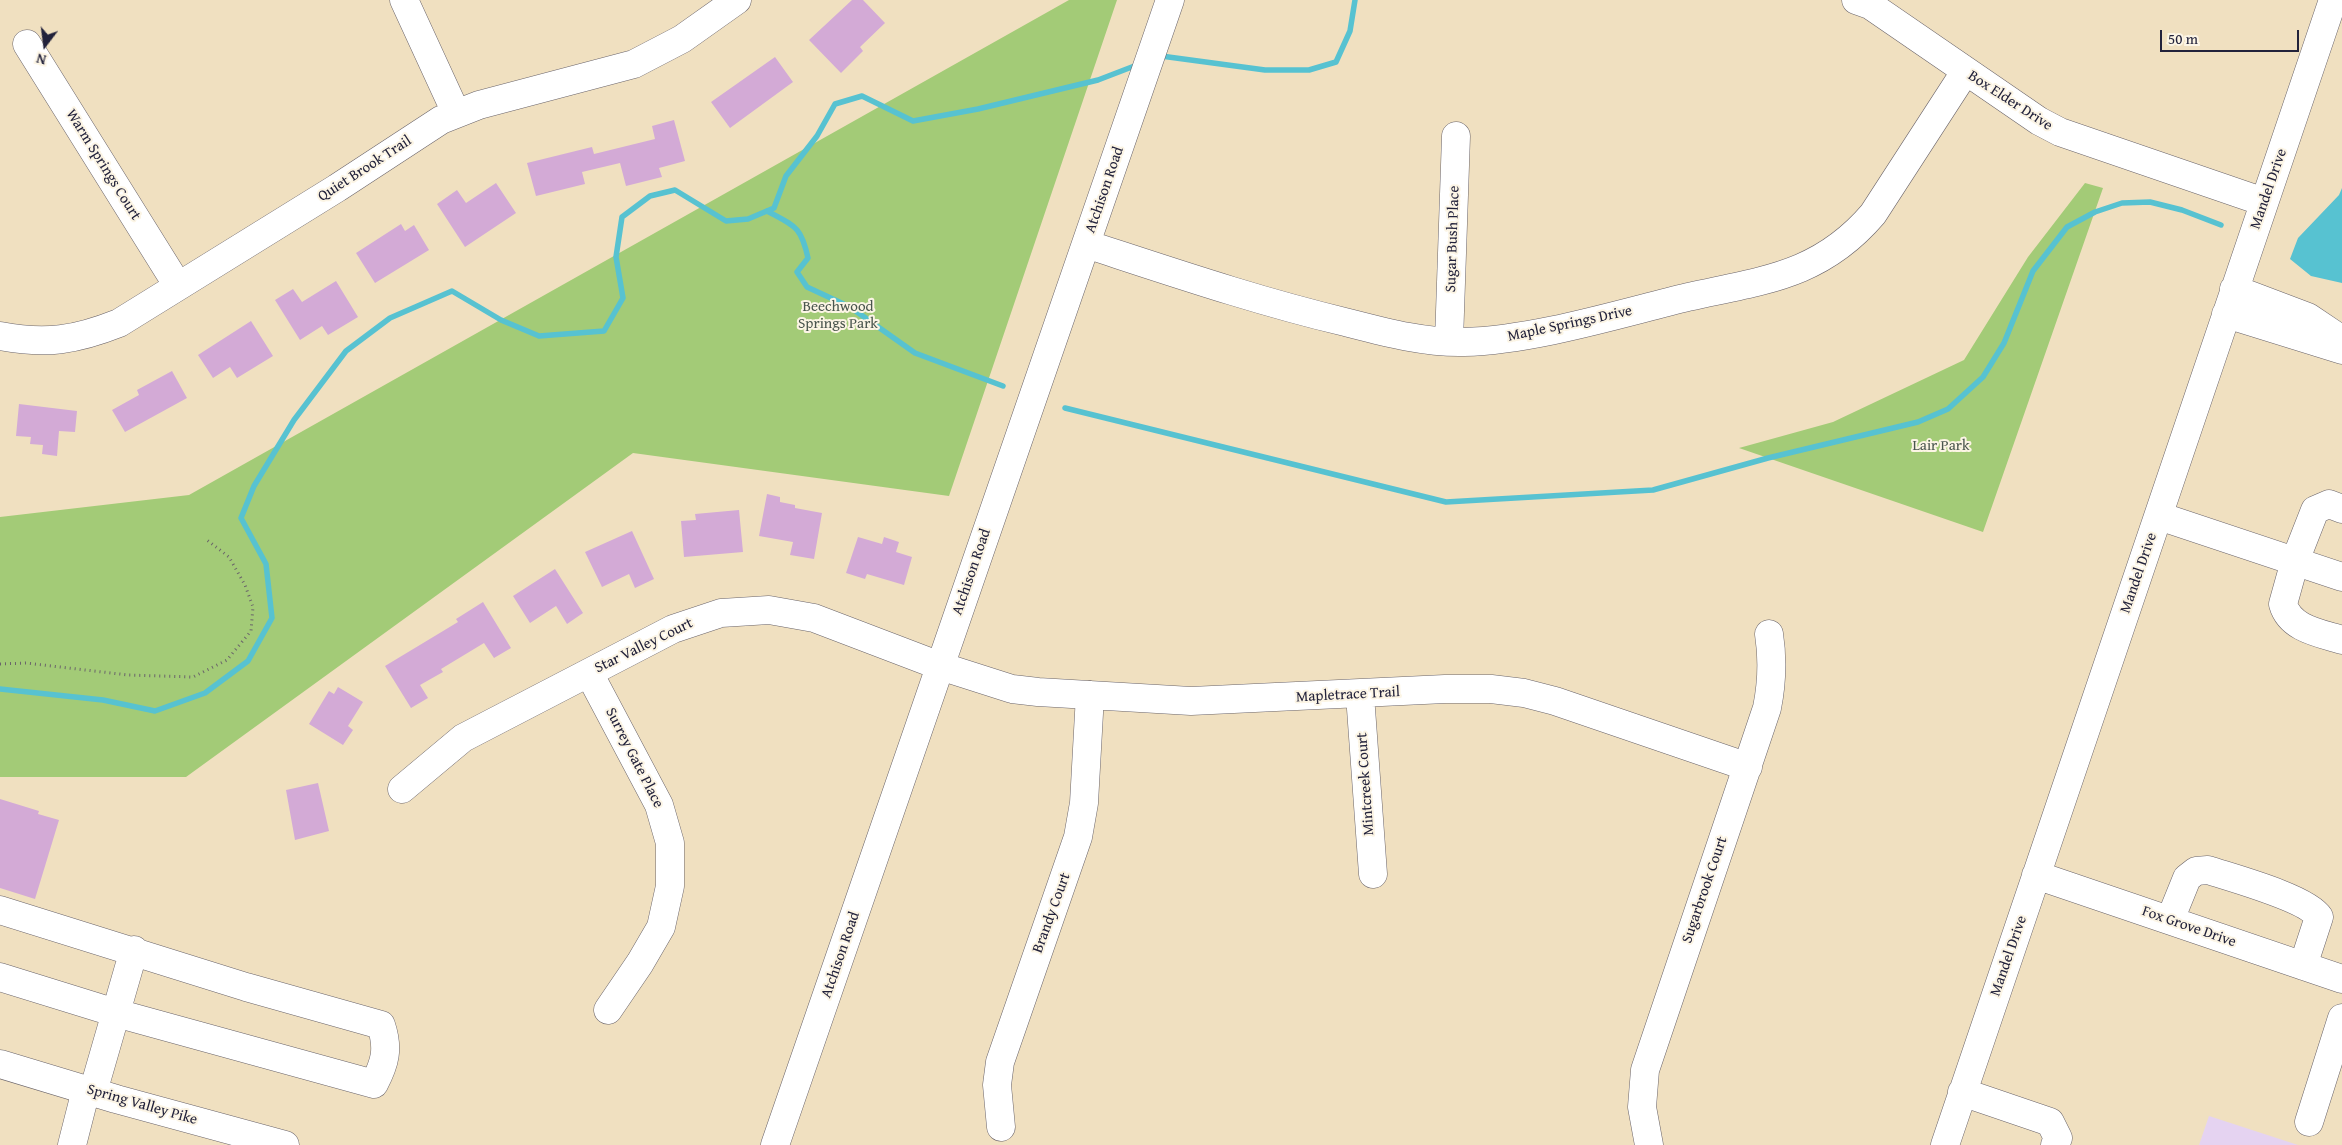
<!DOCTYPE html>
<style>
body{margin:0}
#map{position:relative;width:2342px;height:1145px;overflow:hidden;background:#f0e0c0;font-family:"Gentium Book Plus",serif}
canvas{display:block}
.north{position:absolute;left:20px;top:20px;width:50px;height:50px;-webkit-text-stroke:4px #fcf5e5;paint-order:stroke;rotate:195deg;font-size:14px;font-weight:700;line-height:20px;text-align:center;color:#22223b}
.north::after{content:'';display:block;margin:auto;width:18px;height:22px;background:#22223b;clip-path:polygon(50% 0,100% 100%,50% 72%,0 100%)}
.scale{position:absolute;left:2160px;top:30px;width:139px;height:22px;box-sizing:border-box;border:2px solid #22223b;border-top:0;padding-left:6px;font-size:15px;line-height:18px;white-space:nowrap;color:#22223b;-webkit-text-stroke:4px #fcf5e5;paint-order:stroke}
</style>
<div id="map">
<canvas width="2342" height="1145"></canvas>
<div class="north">N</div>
<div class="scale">50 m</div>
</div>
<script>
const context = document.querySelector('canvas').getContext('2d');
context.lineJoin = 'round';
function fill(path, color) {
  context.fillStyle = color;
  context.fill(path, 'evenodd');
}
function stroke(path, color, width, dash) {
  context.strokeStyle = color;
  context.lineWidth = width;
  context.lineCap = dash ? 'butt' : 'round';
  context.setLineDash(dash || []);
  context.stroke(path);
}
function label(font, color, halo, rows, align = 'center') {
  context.font = font + ' "Gentium Book Plus",serif';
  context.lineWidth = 4;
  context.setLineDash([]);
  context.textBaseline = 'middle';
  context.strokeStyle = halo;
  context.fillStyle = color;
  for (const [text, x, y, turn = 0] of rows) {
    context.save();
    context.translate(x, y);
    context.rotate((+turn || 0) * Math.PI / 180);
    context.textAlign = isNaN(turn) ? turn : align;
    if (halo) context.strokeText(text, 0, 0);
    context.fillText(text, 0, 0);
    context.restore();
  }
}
fill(new Path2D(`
 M2209,1116L2298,1145H2199Z`), '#e5d3f1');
fill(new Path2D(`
 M1069,0H1117L949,496L633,453L186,777H0V517L189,495Z
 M2085,183L2103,188L1983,532L1739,448L1833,422L1964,360L2028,257Z`), '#a3cb77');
fill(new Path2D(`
 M2342,188V283L2311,276L2290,259L2298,238L2339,195Z`), '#57c2d1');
stroke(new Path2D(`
 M1158,58L1161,56L1265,70H1309L1336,62L1350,31L1355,0
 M767,211C795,226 801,226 808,258L797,272L807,287L850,307L915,353L1003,386
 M1065,408L1446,502L1653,490L1768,458L1918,422L1948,409L1983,377L2004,343L2033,271L2067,227L2095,212L2122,203L2150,202L2182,210L2221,225
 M0,689L103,700L155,711L205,693L248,661L272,618L266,564L241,518L254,486L294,420L346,351L390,318L452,291L501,320L539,336L604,331L623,298L616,257L622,217L650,196L675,190L726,221L748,219L774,208L786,176L817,136L835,104L862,96L913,121L978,109L1098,80L1137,65`), '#57c2d1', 5.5);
fill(new Path2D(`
 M852,0H863L885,23L860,47L863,51L841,73L809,40Z
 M775,57L793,82L730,128L711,102Z
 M674,120L685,161L659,168L662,177L626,186L620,163L582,172L585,184L536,196L527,163L592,147L594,154L655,139L652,126Z
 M496,183L516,213L465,247L437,204L457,190L466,203Z
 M401,224L405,231L414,225L429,250L375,283L356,253Z
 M336,281L358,317L328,335L322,326L300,340L275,300L293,289L302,302Z
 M251,321L273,356L237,378L230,367L213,378L198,355Z
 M172,371L187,398L125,432L112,410L139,395L137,390Z
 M19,404L77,411L75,432L59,431L57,456L42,454L43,445L30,444L31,437L16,436Z
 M767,494L780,497V502L795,505V508L822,513L814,559L790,555L793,542L759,536Z
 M739,510L743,552L684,557L681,521L696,520L695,514Z
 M632,531L654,579L635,588L629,574L602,587L585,552Z
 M858,537L882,544L884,537L899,542L896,552L912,557L904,585L867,574L865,579L846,573Z
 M555,569L583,613L567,624L556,606L530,623L513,596Z
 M483,602L511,648L494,658L484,643L441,669L443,672L420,685L428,698L411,708L385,666L458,622L456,619Z
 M338,687L363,702L348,726L353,730L343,745L309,724L329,691L334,694Z
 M318,783L329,831L295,840L286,790Z
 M0,799L39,811L38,814L59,820L35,899L0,888Z`), '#d3aad6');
const minor = new Path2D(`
 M404,0L456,113
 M1856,0L1870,5L2039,121L2060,132L2264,202
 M27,44L178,286
 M1086,244C1172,272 1257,301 1345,322C1384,332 1424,343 1464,342C1535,340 1618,314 1688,297C1764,280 1820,276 1873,214L1965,72
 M2234,289L2308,317L2342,340
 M2226,314L2342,350
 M0,336C46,345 76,340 119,323L337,188L441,120L479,105L634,64L682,39L737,0
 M1449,341L1456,136
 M2342,509L2329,504L2315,510L2295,561L2283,604C2290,629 2320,633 2342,640
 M2159,516L2342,577
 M589,673L659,805L670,843V886L661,927L640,963L608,1010
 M1360,695L1373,874
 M402,789L463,738L673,629L721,613L769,610L814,618L940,666L1012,689L1038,692L1191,701L1445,689H1491L1524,693L1555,701L1748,767
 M2036,875L2342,979
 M0,910L246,987L381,1025C389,1049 385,1063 374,1084L116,1013L0,977
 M2170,920L2187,878L2196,871L2208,870C2232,878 2307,898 2319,917L2303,966
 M0,1064L116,1099L285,1145
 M93,1092L134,950
 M1962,1092L2050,1122L2058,1138L2055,1145
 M2309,1122L2342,1018
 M1001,1127L997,1085L1000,1062L1078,837L1084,803L1090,695
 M72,1145L86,1090
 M775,1145L1170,0
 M1649,1145L1642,1107L1645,1070L1767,708C1772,683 1773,660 1769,634
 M1945,1145L2333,0`);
stroke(minor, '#6a646a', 29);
stroke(new Path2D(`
 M0,664L26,663L128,675L193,677L227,660L251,631L253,607L245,585L229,557L207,540`), '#6a646a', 3, [1, 4]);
stroke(minor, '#fff', 28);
label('15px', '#22223b', '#fcf5e5', [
 ["Box Elder Drive",2010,101,33],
 ["Warm Springs Court",103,165,58],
 ["Quiet Brook Trail",365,169,-33],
 ["Mandel Drive",2269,189,-71],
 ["Atchison Road",1105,190,-71],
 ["Sugar Bush Place",1453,239,-88],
 ["Maple Springs Drive",1570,324,-12],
 ["Atchison Road",972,572,-71],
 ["Mandel Drive",2139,573,-71],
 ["Star Valley Court",644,646,-26],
 ["Mapletrace Trail",1348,695,-3],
 ["Surrey Gate Place",634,758,63],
 ["Mintcreek Court",1366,784,-94],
 ["Sugarbrook Court",1705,890,-71],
 ["Brandy Court",1052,913,-70],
 ["Fox Grove Drive",2189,927,19],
 ["Atchison Road",841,955,-71],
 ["Mandel Drive",2009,956,-71],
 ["Spring Valley Pike",142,1105,16]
]);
label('15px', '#49554d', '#fcf5e5', [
 ["Beechwood",838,307],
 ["Springs Park",838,324],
 ["Lair Park",1941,446]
]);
</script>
